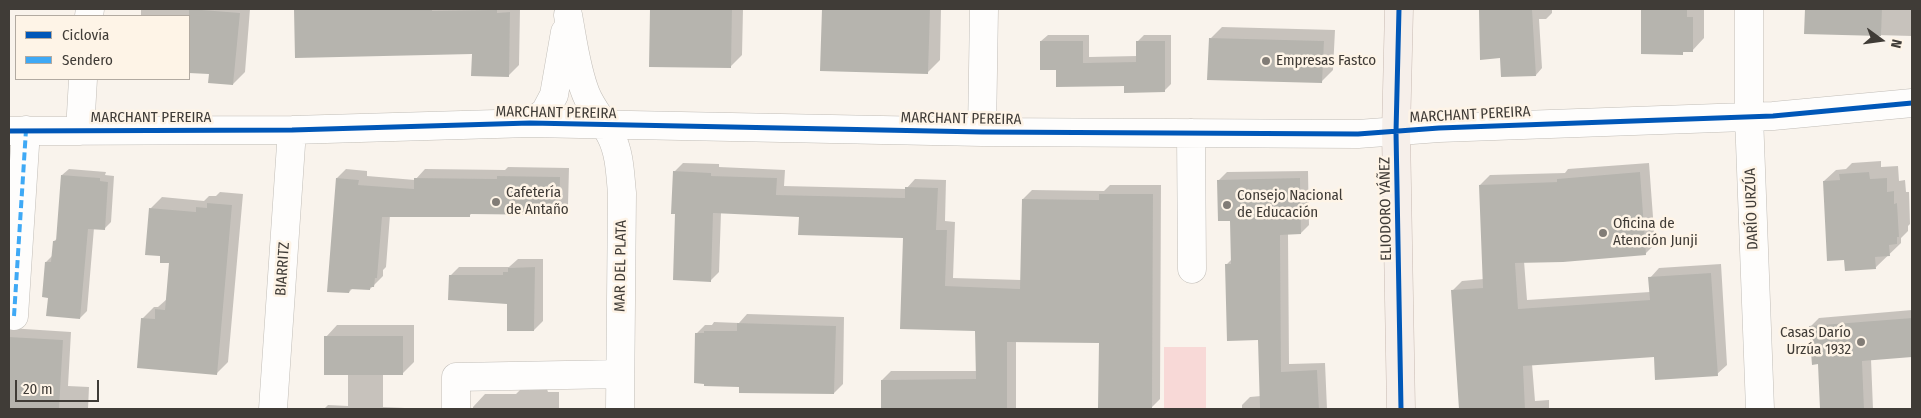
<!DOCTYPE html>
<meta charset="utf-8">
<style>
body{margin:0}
#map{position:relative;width:1921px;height:418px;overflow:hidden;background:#f9f3ec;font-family:"Fira Sans Condensed",sans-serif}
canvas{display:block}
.frame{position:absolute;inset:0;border:10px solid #403c37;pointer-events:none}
.legend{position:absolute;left:15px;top:15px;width:175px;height:65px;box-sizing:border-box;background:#fef4e7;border:1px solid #b2aaa1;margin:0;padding:6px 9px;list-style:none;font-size:15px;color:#403c37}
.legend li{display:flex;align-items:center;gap:10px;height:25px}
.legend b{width:25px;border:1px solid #b2aaa1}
.north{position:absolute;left:1856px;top:15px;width:50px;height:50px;-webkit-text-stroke:4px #fef4e7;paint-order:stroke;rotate:104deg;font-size:14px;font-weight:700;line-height:20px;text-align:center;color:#403c37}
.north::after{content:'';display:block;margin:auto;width:18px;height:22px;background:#403c37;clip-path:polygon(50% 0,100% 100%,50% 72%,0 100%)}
.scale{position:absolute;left:15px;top:380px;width:84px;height:22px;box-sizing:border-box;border:2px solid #403c37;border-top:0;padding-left:6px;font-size:15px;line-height:18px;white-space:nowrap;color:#403c37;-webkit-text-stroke:4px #fef4e7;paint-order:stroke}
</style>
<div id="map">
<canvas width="1921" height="418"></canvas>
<div class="frame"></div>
<ul class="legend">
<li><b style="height:6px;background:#0057b8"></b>Ciclovía</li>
<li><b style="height:6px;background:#3fa9f5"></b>Sendero</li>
</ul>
<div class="north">N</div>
<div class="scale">20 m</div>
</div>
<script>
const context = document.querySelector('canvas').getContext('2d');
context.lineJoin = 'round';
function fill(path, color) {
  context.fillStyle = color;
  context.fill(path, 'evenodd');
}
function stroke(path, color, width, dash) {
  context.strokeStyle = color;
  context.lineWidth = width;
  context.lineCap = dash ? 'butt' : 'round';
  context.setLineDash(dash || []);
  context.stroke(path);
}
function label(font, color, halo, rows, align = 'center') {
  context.font = font + ' "Fira Sans Condensed",sans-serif';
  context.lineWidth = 5;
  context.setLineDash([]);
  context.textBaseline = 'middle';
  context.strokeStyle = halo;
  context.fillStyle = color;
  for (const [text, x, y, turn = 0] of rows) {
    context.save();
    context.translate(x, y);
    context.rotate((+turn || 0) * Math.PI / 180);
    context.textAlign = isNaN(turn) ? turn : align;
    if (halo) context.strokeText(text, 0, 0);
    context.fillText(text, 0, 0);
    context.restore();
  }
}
fill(new Path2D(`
 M1164,347H1206V409H1164Z`), '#f8d9d7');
fill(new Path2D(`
 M141,9H250L245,72L233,84L210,73L189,71V16H141Z
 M295,9H520L519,65L509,75L473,53L296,57Z
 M652,9H743L742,55L730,67L651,66Z
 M823,9H941L940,60L927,73L821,70Z
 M1480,9H1552V13L1546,19H1539L1542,68L1536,75L1501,57L1481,59Z
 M1642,9H1704V38L1692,51H1685L1682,53H1642Z
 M1806,9H1912V36L1805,33Z
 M1222,27L1335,30L1333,70L1321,82L1211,38Z
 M1048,35H1089V57L1137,56V42L1144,35H1171V84L1164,91L1057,69L1041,41Z
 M1881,161V167L1898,166L1899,181L1905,180L1906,192H1909L1910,224L1908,226V231L1901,238V243L1875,268L1845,258L1824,181L1836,170L1846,169L1852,163Z
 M683,163L719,164V167L785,170L784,186L906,189L915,179L946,180L945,221L955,222L953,278L1021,280L1023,199L1032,190L1104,191L1110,185H1161L1160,399L1151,408L1100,342L1016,341V409H882V380L891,371H977V330L904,236L800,216L721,212L719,272L710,281L677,212L674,172Z
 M1649,163L1655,244L1645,254L1524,261L1527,300L1650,292V278L1659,268L1721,264L1727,365L1717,374L1655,356L1532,364L1535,401L1549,400V409H1460L1453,290L1462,281L1484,279L1480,185L1490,175L1565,173L1568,169Z
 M508,167L569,168L568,205L559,214L473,212L470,215H390L386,267L383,270V276L370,289L353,288L349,292L337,178L346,169L367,171V176L415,180L425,169L505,170Z
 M69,169L106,172L105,175L114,176L111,222L104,229L94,228L87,311L80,318L49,297L46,262L53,255L54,241L58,238L62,175Z
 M1308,171L1309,225L1301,233H1288L1289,364L1325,363L1327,409H1242V405L1250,397L1261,396L1259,339L1226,265L1232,259V220L1219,180L1227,172Z
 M220,192L243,194L228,362L216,374L142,319L154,307H158L167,299L170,262L161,255L150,209L162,197L204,201L209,196H216Z
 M518,259H543V321L534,330L509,303L450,276L459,267H509Z
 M1912,310V356L1871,359L1873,409H1821L1819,363L1810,327L1819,318Z
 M747,314L844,317L843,384L834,393L740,386L696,334L705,325H712L714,322L739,323Z
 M337,325H414V362L402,374H383V407L405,408V409H324L328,405L348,406V374L326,337Z
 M9,328L71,332L68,386L89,387L88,409H9Z
 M521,389H547L548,392H559V409H473V407L485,394H516Z`), '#0003');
fill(new Path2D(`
 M189,9L240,13L233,85L208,83L209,74L189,73Z
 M294,9H432V11L497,10V13L510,12L509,77L471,76L472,54L295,58Z
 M650,9H732L731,68L649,67Z
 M822,9H930L928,74L820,71Z
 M1479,9H1532L1536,76L1501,77L1500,58L1480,60Z
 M1641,9H1687V17H1693V52H1683V55L1641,54Z
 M1805,9H1882L1881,36L1804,34Z
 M1209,38L1324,41L1322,83L1207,80Z
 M1040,41H1083V63L1136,62V41H1165V92L1124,93V86L1056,87V70H1040Z
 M673,171L711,173V176L777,178L776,195L905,198V187L938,188L936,230H947L945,286L1020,289L1022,199L1099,200V194H1153L1152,409L1098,408L1099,343L1007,342V409H881V380L976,379L975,331L900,329L903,238L798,235L799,217L713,213L711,282L673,280L675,214H671Z
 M1640,172L1646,255L1563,262L1515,263L1518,309L1650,300L1648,277L1711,273L1718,376L1655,380L1654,357L1523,366L1525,409H1459L1451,290L1483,288L1479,185L1557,182V179Z
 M1869,172L1870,179L1887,178V192L1894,191V204L1897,203L1899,237H1897V244L1889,245L1890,256L1875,257L1876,269L1845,271L1844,260L1827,261L1823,181L1840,180L1839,174Z
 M61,175L100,178V181L108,182L105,230L88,229L80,319L46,316L48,298L42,297L45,262H51L53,241H56Z
 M497,176L560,177L559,215L470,214V217H382L377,278H375L374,287H370V290L350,289L349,293L327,292L336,178L359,180L358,185L414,189V178L497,179Z
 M1300,178L1301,234L1280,235L1281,372L1317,370L1319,409H1260L1258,340L1227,341L1225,264H1231L1230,221H1218L1217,180Z
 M207,203L232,205L217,375L137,368L141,318L155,319V309L165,310L169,263H160V256L145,255L149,208L196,212V207L207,208Z
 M535,267L534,331H507V304L448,300L449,275H503V272H508V268Z
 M1912,318V357L1862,361L1864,409H1820L1818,364L1812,365L1809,326Z
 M737,323L836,326L834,394L739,393V387L704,386V384L694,383L695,333H704V331H737Z
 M324,336H403V375H324Z
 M9,337L63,340L59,409H9Z`), '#b6b4ae');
const minor = new Path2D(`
 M1749,9V116L1760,409
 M568,15C573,41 576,69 586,94C592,109 604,122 611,136C620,154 620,174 622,193L620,409
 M89,16L90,9
 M530,123L545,112L554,95L565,32
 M9,131L292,130L530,123L982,132L1358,134L1439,128L1773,116L1912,103
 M80,131L83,79
 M982,132L984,9
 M1191,133L1192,269
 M14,316L26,130
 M273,409L292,130
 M456,409V377L620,374`);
const major = new Path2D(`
 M1399,9L1396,132L1401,409`);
stroke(minor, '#c1bdb7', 29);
stroke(major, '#c8bab2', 29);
stroke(minor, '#fefdfc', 28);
stroke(major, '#f6efea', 28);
stroke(new Path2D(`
 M14,316L26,130`), '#3fa9f5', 4, [8, 4]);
stroke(new Path2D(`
 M1399,9L1396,132L1401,409
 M9,131L292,130L530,123L982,132L1358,134L1439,128L1773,116L1912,103`), '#0057b8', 5);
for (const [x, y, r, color] of [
 [1266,61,5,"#817c76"],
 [496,202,5,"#817c76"],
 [1227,205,5,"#817c76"],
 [1603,233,5,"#817c76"],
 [1861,342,5,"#817c76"]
]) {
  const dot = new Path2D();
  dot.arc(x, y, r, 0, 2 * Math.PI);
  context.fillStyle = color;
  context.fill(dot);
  stroke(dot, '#fef4e7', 2);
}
label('15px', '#403c37', '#fef4e7', [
 ["Empresas Fastco",1276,61],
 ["Cafetería",506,193],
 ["de Antaño",506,210],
 ["Consejo Nacional",1237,196],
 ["de Educación",1237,213],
 ["Oficina de",1613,224],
 ["Atención Junji",1613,241],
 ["Casas Darío",1851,333,"right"],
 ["Urzúa 1932",1851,350,"right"]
], 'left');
label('15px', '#403c37', '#fef4e7', [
 ["MARCHANT PEREIRA",556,113,1],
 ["MARCHANT PEREIRA",1470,115,-3],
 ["MARCHANT PEREIRA",151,118],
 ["MARCHANT PEREIRA",961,119,1],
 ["ELIODORO YÁÑEZ",1386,209,-91],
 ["DARÍO URZÚA",1752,209,-92],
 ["MAR DEL PLATA",621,266,-89],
 ["BIARRITZ",283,269,-86]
]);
</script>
